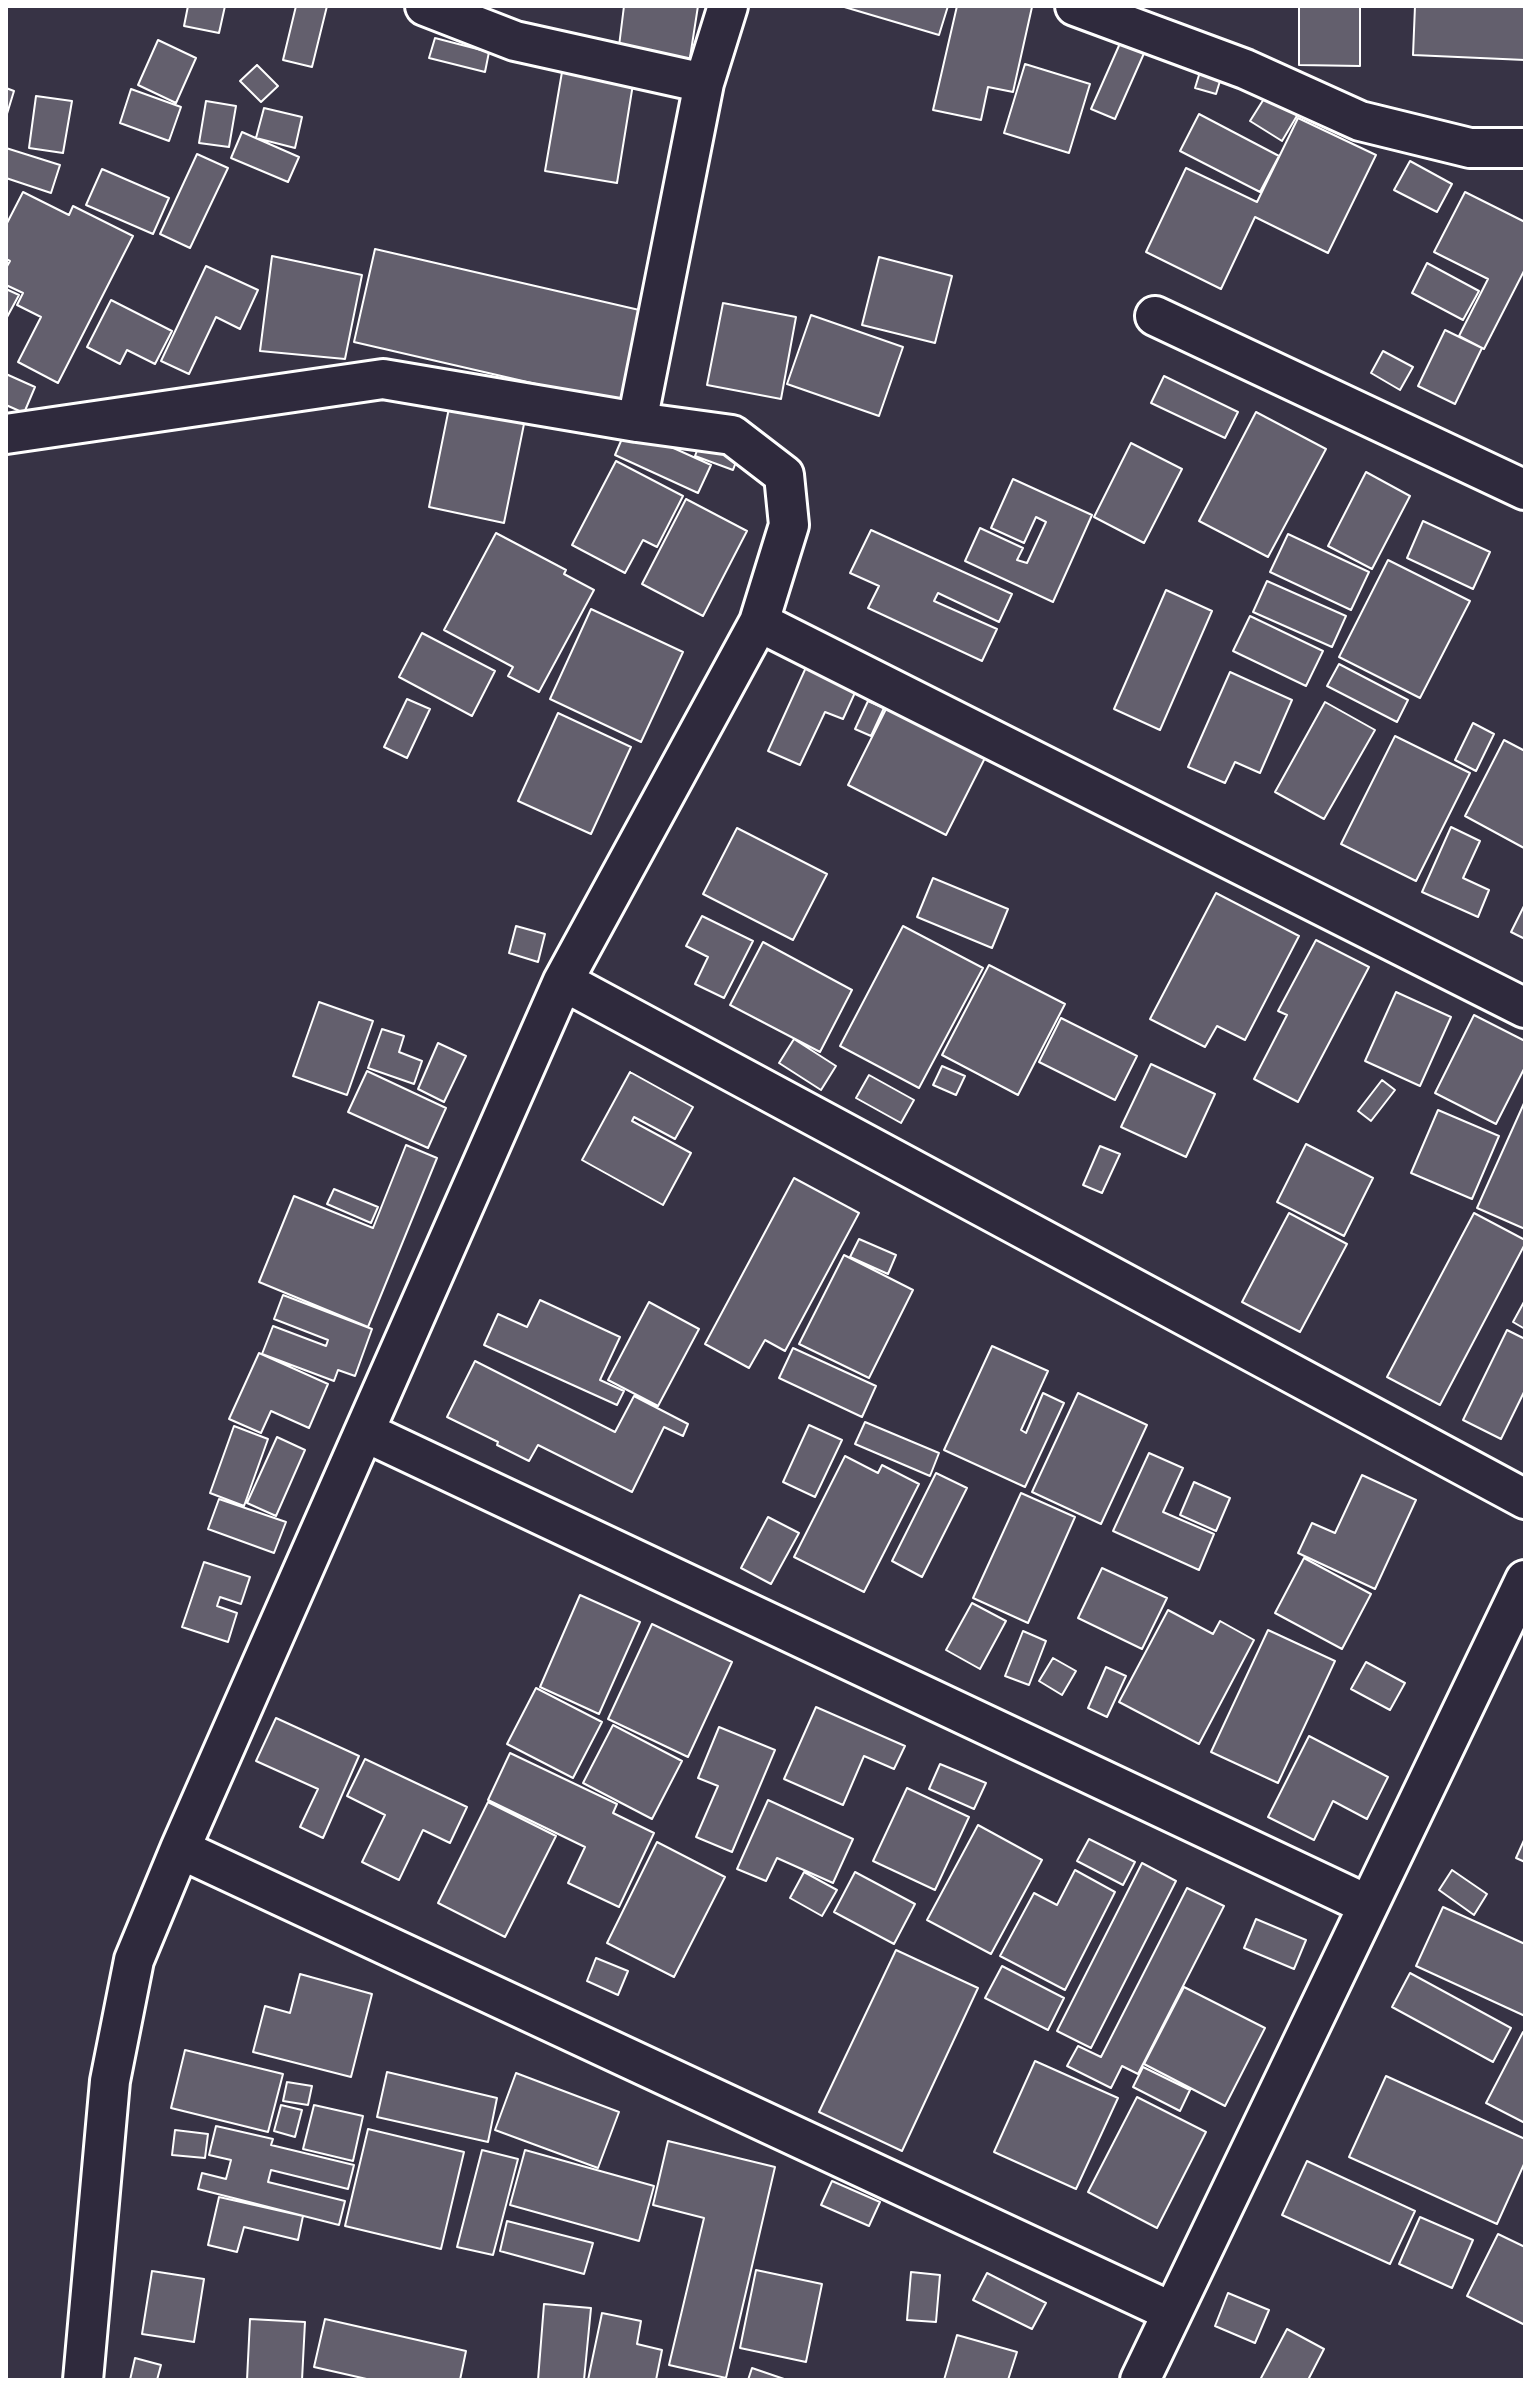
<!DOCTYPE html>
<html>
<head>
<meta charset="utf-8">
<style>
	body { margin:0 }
	#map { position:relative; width:1531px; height:2386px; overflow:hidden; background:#373345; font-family:"Indie Flower",sans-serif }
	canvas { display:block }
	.frame { position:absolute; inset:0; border:8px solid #fff; pointer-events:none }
</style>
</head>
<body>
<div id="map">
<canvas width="1531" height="2386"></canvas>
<div class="frame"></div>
</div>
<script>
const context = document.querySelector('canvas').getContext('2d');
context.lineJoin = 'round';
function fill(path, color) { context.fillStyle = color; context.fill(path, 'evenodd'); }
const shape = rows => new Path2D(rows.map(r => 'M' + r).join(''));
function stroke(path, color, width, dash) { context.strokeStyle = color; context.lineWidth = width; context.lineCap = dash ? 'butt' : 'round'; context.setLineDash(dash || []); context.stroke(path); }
const building = shape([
	[188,6,225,6,219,33,184,26,188,6],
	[296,6,327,6,312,67,283,60,296,6],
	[624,6,698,6,689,64,618,54,624,6],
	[841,6,948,6,939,35,841,6],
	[957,6,1032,7,1013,92,988,87,981,120,933,110,957,6],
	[1299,6,1360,6,1360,66,1299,65,1299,6],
	[1415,6,1525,6,1525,60,1413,55,1415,6],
	[1125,32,1149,42,1115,119,1091,109,1125,32],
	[435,38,489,52,485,72,429,58,435,38],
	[158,40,196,58,176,103,138,85,158,40],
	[1203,62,1224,68,1216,94,1195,88,1203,62],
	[1025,64,1090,84,1069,153,1004,133,1025,64],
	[257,65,278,86,261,102,240,81,257,65],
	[562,72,633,84,617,183,545,171,562,72],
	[6,88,14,91,6,117,6,88],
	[131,89,181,107,169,141,120,123,131,89],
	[1267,94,1298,114,1282,141,1250,121,1267,94],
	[36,96,72,101,63,153,29,148,36,96],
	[206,101,236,106,229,147,199,143,206,101],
	[264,108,302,117,295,148,256,138,264,108],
	[1199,114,1279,156,1260,192,1180,151,1199,114],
	[1298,118,1376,155,1328,253,1255,217,1221,289,1146,252,1186,168,1257,202,1298,118],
	[242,132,299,157,288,182,231,158,242,132],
	[6,148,60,165,51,193,6,178,6,148],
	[197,154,228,168,190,248,160,234,197,154],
	[1410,161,1452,184,1437,212,1394,190,1410,161],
	[102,169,169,198,153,234,86,205,102,169],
	[23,192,69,215,73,206,133,236,58,383,18,362,41,317,17,305,23,293,6,285,6,268,10,261,6,259,6,225,23,192],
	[1465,192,1525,222,1525,269,1484,349,1459,336,1488,279,1434,252,1465,192],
	[375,249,648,312,627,405,354,342,375,249],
	[272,256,362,275,345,359,260,351,272,256],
	[879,257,952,276,935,343,862,325,879,257],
	[1427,263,1479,291,1463,320,1412,293,1427,263],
	[206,266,258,290,240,329,216,317,189,374,161,361,206,266],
	[6,289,19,295,6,319,6,289],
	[111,300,172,331,155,364,127,350,120,364,87,347,111,300],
	[723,303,796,317,781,399,707,385,723,303],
	[811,315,903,347,879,416,787,384,811,315],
	[1445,330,1482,348,1455,404,1418,386,1445,330],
	[1383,351,1413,367,1400,390,1371,373,1383,351],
	[6,374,35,387,24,413,6,405,6,374],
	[1164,376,1238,412,1225,438,1151,403,1164,376],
	[450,403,525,419,504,523,429,507,450,403],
	[1256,412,1326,449,1268,557,1199,521,1256,412],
	[627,427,711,465,698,493,615,455,627,427],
	[702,437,740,451,733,470,695,456,702,437],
	[1131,443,1182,469,1144,543,1094,517,1131,443],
	[616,461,683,496,657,547,643,540,625,573,572,545,616,461],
	[1366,472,1410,496,1372,569,1328,546,1366,472],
	[1013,479,1092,515,1053,602,965,561,980,528,1023,548,1017,560,1027,563,1046,522,1036,517,1024,543,991,528,1013,479],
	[686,499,747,531,703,616,642,584,686,499],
	[1423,521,1490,552,1473,589,1407,558,1423,521],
	[871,530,1012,594,999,622,938,593,934,601,997,629,982,661,868,608,879,586,850,573,871,530],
	[496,533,566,570,564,574,594,590,539,692,508,676,513,667,444,630,496,533],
	[1288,534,1369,572,1351,610,1270,572,1288,534],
	[1388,560,1470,601,1420,698,1339,657,1388,560],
	[1267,581,1346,616,1332,647,1253,612,1267,581],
	[1166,590,1212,611,1160,730,1114,709,1166,590],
	[591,609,683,652,641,742,550,699,591,609],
	[1250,616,1323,651,1306,686,1233,651,1250,616],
	[422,633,495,671,472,716,399,677,422,633],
	[808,663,858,686,843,719,825,712,800,765,768,751,808,663],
	[1339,664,1408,700,1397,722,1327,686,1339,664],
	[1230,672,1292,700,1260,773,1235,762,1225,783,1188,767,1230,672],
	[407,699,430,709,407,758,384,747,407,699],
	[868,701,884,708,871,736,855,729,868,701],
	[1325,702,1375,730,1324,819,1275,792,1325,702],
	[889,703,987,754,946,835,848,785,889,703],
	[558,713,631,747,591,834,518,801,558,713],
	[1473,723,1494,734,1476,771,1455,760,1473,723],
	[1395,736,1470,773,1416,881,1341,844,1395,736],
	[1504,740,1525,751,1524,848,1465,816,1504,740],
	[1451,827,1480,841,1463,878,1489,890,1478,917,1422,892,1451,827],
	[737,828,827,874,793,940,703,894,737,828],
	[933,878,1008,909,992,948,917,917,933,878],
	[1216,893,1299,936,1245,1040,1217,1026,1205,1047,1150,1019,1216,893],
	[1525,904,1525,939,1511,932,1525,904],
	[702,916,753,941,724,998,695,984,708,957,686,946,702,916],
	[516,926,545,934,538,962,509,953,516,926],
	[903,926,983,968,919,1088,840,1046,903,926],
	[1316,940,1369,967,1298,1102,1254,1079,1287,1015,1278,1011,1316,940],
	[763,942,852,990,820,1052,730,1005,763,942],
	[989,965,1065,1004,1018,1095,942,1055,989,965],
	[1396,992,1451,1017,1420,1086,1365,1061,1396,992],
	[319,1002,373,1021,347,1095,293,1076,319,1002],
	[1474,1015,1525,1041,1525,1067,1496,1124,1435,1093,1474,1015],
	[1061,1018,1137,1056,1115,1100,1039,1062,1061,1018],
	[382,1029,404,1036,399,1052,422,1061,414,1084,368,1068,382,1029],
	[794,1039,836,1066,821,1090,779,1063,794,1039],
	[438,1043,466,1056,444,1102,418,1089,438,1043],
	[1151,1064,1215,1094,1186,1157,1121,1127,1151,1064],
	[942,1066,965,1076,956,1095,933,1085,942,1066],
	[367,1071,446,1108,428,1148,348,1112,367,1071],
	[630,1072,693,1107,675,1139,634,1117,632,1121,691,1153,663,1205,582,1160,630,1072],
	[869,1075,914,1100,901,1123,856,1098,869,1075],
	[1382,1080,1395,1090,1371,1121,1358,1111,1382,1080],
	[1525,1101,1525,1229,1477,1208,1525,1101],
	[1438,1110,1499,1136,1472,1199,1411,1173,1438,1110],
	[1306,1144,1373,1178,1344,1236,1277,1202,1306,1144],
	[406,1145,437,1158,368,1327,259,1282,294,1196,373,1228,406,1145],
	[1100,1146,1120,1154,1102,1193,1083,1185,1100,1146],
	[794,1178,859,1213,785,1351,765,1340,749,1368,705,1344,794,1178],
	[334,1189,378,1207,371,1223,327,1204,334,1189],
	[1289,1213,1347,1244,1300,1332,1242,1302,1289,1213],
	[1474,1213,1525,1240,1525,1244,1440,1405,1387,1377,1474,1213],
	[859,1239,896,1255,888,1274,850,1257,859,1239],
	[844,1255,913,1290,869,1378,799,1344,844,1255],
	[283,1295,372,1329,355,1376,338,1370,334,1381,262,1354,273,1326,326,1346,328,1340,274,1319,283,1295],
	[540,1300,620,1337,600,1380,624,1391,617,1405,484,1345,498,1314,527,1327,540,1300],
	[1525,1300,1525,1329,1513,1322,1525,1300],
	[649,1302,699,1329,658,1406,608,1380,649,1302],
	[1507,1330,1525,1339,1525,1390,1501,1439,1463,1420,1507,1330],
	[992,1346,1048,1371,1021,1430,1026,1433,1043,1393,1064,1403,1025,1487,944,1450,992,1346],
	[793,1348,876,1386,862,1417,779,1378,793,1348],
	[259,1353,328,1384,309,1428,271,1411,261,1433,229,1419,259,1353],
	[475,1361,615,1432,634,1396,688,1424,683,1436,664,1427,632,1492,538,1445,529,1461,497,1445,498,1442,447,1417,475,1361],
	[1078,1393,1147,1425,1101,1524,1032,1492,1078,1393],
	[865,1422,939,1453,930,1476,855,1444,865,1422],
	[809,1425,842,1440,815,1497,783,1482,809,1425],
	[234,1426,268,1439,244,1506,210,1493,234,1426],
	[277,1437,305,1450,276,1516,247,1503,277,1437],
	[1149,1453,1183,1468,1163,1512,1214,1534,1199,1570,1113,1531,1149,1453],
	[845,1456,878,1473,882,1465,919,1484,864,1592,794,1557,845,1456],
	[936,1473,967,1488,922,1577,892,1561,936,1473],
	[1362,1475,1416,1500,1375,1589,1298,1553,1312,1523,1335,1533,1362,1475],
	[1194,1482,1230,1498,1216,1531,1180,1515,1194,1482],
	[1021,1493,1075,1517,1028,1623,973,1598,1021,1493],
	[219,1499,286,1522,274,1553,208,1529,219,1499],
	[768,1517,799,1533,771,1584,741,1568,768,1517],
	[1304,1558,1371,1594,1342,1649,1275,1613,1304,1558],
	[204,1562,250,1577,241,1604,220,1597,217,1606,237,1613,228,1642,182,1627,204,1562],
	[1102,1568,1167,1598,1142,1649,1078,1618,1102,1568],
	[580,1595,640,1622,599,1714,540,1687,580,1595],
	[972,1603,1006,1621,980,1669,946,1650,972,1603],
	[1168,1610,1213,1634,1220,1621,1254,1640,1199,1744,1119,1702,1168,1610],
	[652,1624,732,1662,688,1757,608,1719,652,1624],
	[1268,1630,1335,1661,1278,1783,1211,1752,1268,1630],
	[1023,1631,1046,1641,1029,1685,1005,1676,1023,1631],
	[1053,1658,1076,1671,1062,1695,1039,1681,1053,1658],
	[1366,1662,1405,1683,1390,1710,1351,1689,1366,1662],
	[1106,1667,1126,1676,1107,1717,1088,1708,1106,1667],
	[536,1688,602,1722,573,1778,507,1744,536,1688],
	[816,1707,905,1746,894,1769,864,1756,843,1805,784,1779,816,1707],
	[276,1718,359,1756,323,1838,300,1827,318,1789,256,1761,276,1718],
	[613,1725,682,1761,652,1819,583,1783,613,1725],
	[719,1727,775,1750,732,1852,696,1837,718,1786,698,1778,719,1727],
	[1309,1736,1388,1777,1367,1819,1333,1801,1314,1840,1268,1817,1309,1736],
	[510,1753,617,1804,613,1813,654,1833,619,1907,568,1883,585,1847,488,1800,510,1753],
	[365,1759,467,1807,450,1843,423,1830,399,1880,362,1862,385,1815,347,1796,365,1759],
	[940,1764,986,1783,974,1809,929,1789,940,1764],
	[907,1788,969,1817,935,1890,873,1861,907,1788],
	[768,1800,853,1839,833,1883,777,1858,766,1881,737,1869,768,1800],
	[488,1802,556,1836,505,1937,438,1903,488,1802],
	[978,1825,1042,1860,991,1954,927,1920,978,1825],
	[1525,1838,1525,1862,1516,1858,1525,1838],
	[1089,1839,1135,1862,1123,1885,1077,1861,1089,1839],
	[657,1842,725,1877,674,1977,607,1943,657,1842],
	[1142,1863,1176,1881,1091,2048,1057,2031,1142,1863],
	[1075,1870,1115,1892,1065,1990,1000,1956,1034,1893,1057,1905,1075,1870],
	[1452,1870,1487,1894,1474,1915,1439,1890,1452,1870],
	[804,1872,837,1890,822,1916,790,1898,804,1872],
	[855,1872,915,1904,894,1944,834,1912,855,1872],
	[1187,1888,1224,1906,1138,2074,1122,2066,1111,2088,1067,2066,1078,2046,1101,2057,1187,1888],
	[1443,1907,1525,1944,1525,2016,1416,1966,1443,1907],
	[1256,1919,1306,1940,1294,1969,1244,1948,1256,1919],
	[896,1950,978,1988,902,2151,819,2112,896,1950],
	[596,1958,628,1971,618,1995,587,1981,596,1958],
	[1002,1966,1064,1998,1048,2030,985,1998,1002,1966],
	[1410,1973,1511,2028,1493,2062,1392,2007,1410,1973],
	[300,1974,372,1994,351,2077,253,2052,265,2006,290,2013,300,1974],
	[1184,1987,1265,2028,1225,2106,1144,2064,1184,1987],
	[1523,2032,1525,2033,1525,2123,1486,2103,1523,2032],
	[185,2050,283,2074,268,2132,171,2108,185,2050],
	[1035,2061,1118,2098,1076,2189,994,2152,1035,2061],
	[1143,2067,1190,2090,1180,2111,1133,2087,1143,2067],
	[387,2072,497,2098,488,2142,377,2117,387,2072],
	[516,2073,619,2112,598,2168,495,2130,516,2073],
	[1386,2076,1525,2139,1525,2162,1497,2224,1349,2157,1386,2076],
	[287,2082,312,2086,308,2105,283,2101,287,2082],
	[1137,2097,1206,2132,1157,2228,1088,2192,1137,2097],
	[281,2105,302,2110,295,2137,274,2131,281,2105],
	[314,2105,363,2116,353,2161,303,2149,314,2105],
	[216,2126,273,2139,271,2145,354,2165,348,2189,271,2170,268,2182,345,2201,339,2225,198,2189,202,2173,226,2179,231,2160,209,2155,216,2126],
	[368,2129,464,2152,441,2249,345,2226,368,2129],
	[175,2130,208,2134,205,2158,172,2155,175,2130],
	[668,2141,775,2167,726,2378,669,2365,704,2218,653,2205,668,2141],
	[482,2150,518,2159,493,2255,457,2247,482,2150],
	[525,2150,654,2186,639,2241,510,2205,525,2150],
	[1307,2161,1415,2211,1390,2264,1282,2215,1307,2161],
	[832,2181,880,2202,869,2226,821,2205,832,2181],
	[219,2197,303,2216,298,2240,244,2227,237,2252,208,2245,219,2197],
	[1420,2217,1473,2240,1452,2288,1399,2264,1420,2217],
	[507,2221,593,2243,584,2274,500,2251,507,2221],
	[1498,2234,1525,2247,1525,2325,1467,2296,1498,2234],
	[756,2270,822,2284,806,2362,740,2348,756,2270],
	[152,2271,204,2279,194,2342,142,2334,152,2271],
	[911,2272,940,2275,936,2322,907,2320,911,2272],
	[987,2273,1046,2303,1032,2329,973,2300,987,2273],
	[1228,2293,1269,2310,1255,2343,1215,2326,1228,2293],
	[544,2304,591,2308,584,2380,538,2380,544,2304],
	[602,2313,641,2321,637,2344,662,2350,656,2380,588,2380,602,2313],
	[250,2319,305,2322,302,2380,247,2380,250,2319],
	[325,2319,466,2351,460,2380,371,2380,314,2367,325,2319],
	[1287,2329,1324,2349,1308,2380,1260,2380,1287,2329],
	[957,2335,1017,2352,1008,2380,944,2380,957,2335],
	[135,2358,161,2365,157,2380,130,2380,135,2358],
	[752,2368,787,2380,748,2380,752,2368]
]);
const minor = shape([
	[425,6,515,41,704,83,728,6],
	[1075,6,1245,69,1360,121,1470,148,1525,148],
	[1155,316,1525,490],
	[637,422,704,83],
	[6,434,383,379,637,422,732,435,784,475,789,525,759,622,563,981,180,1849,134,1960,110,2081,83,2380],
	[759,622,1525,1008],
	[563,981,1525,1499],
	[365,1432,1368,1905],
	[180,1849,1172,2312],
	[1140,2380,1525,1580]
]);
fill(building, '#635f6d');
stroke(building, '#fff', 2);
stroke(minor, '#fff', 44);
stroke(minor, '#2f2a3d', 38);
</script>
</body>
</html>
